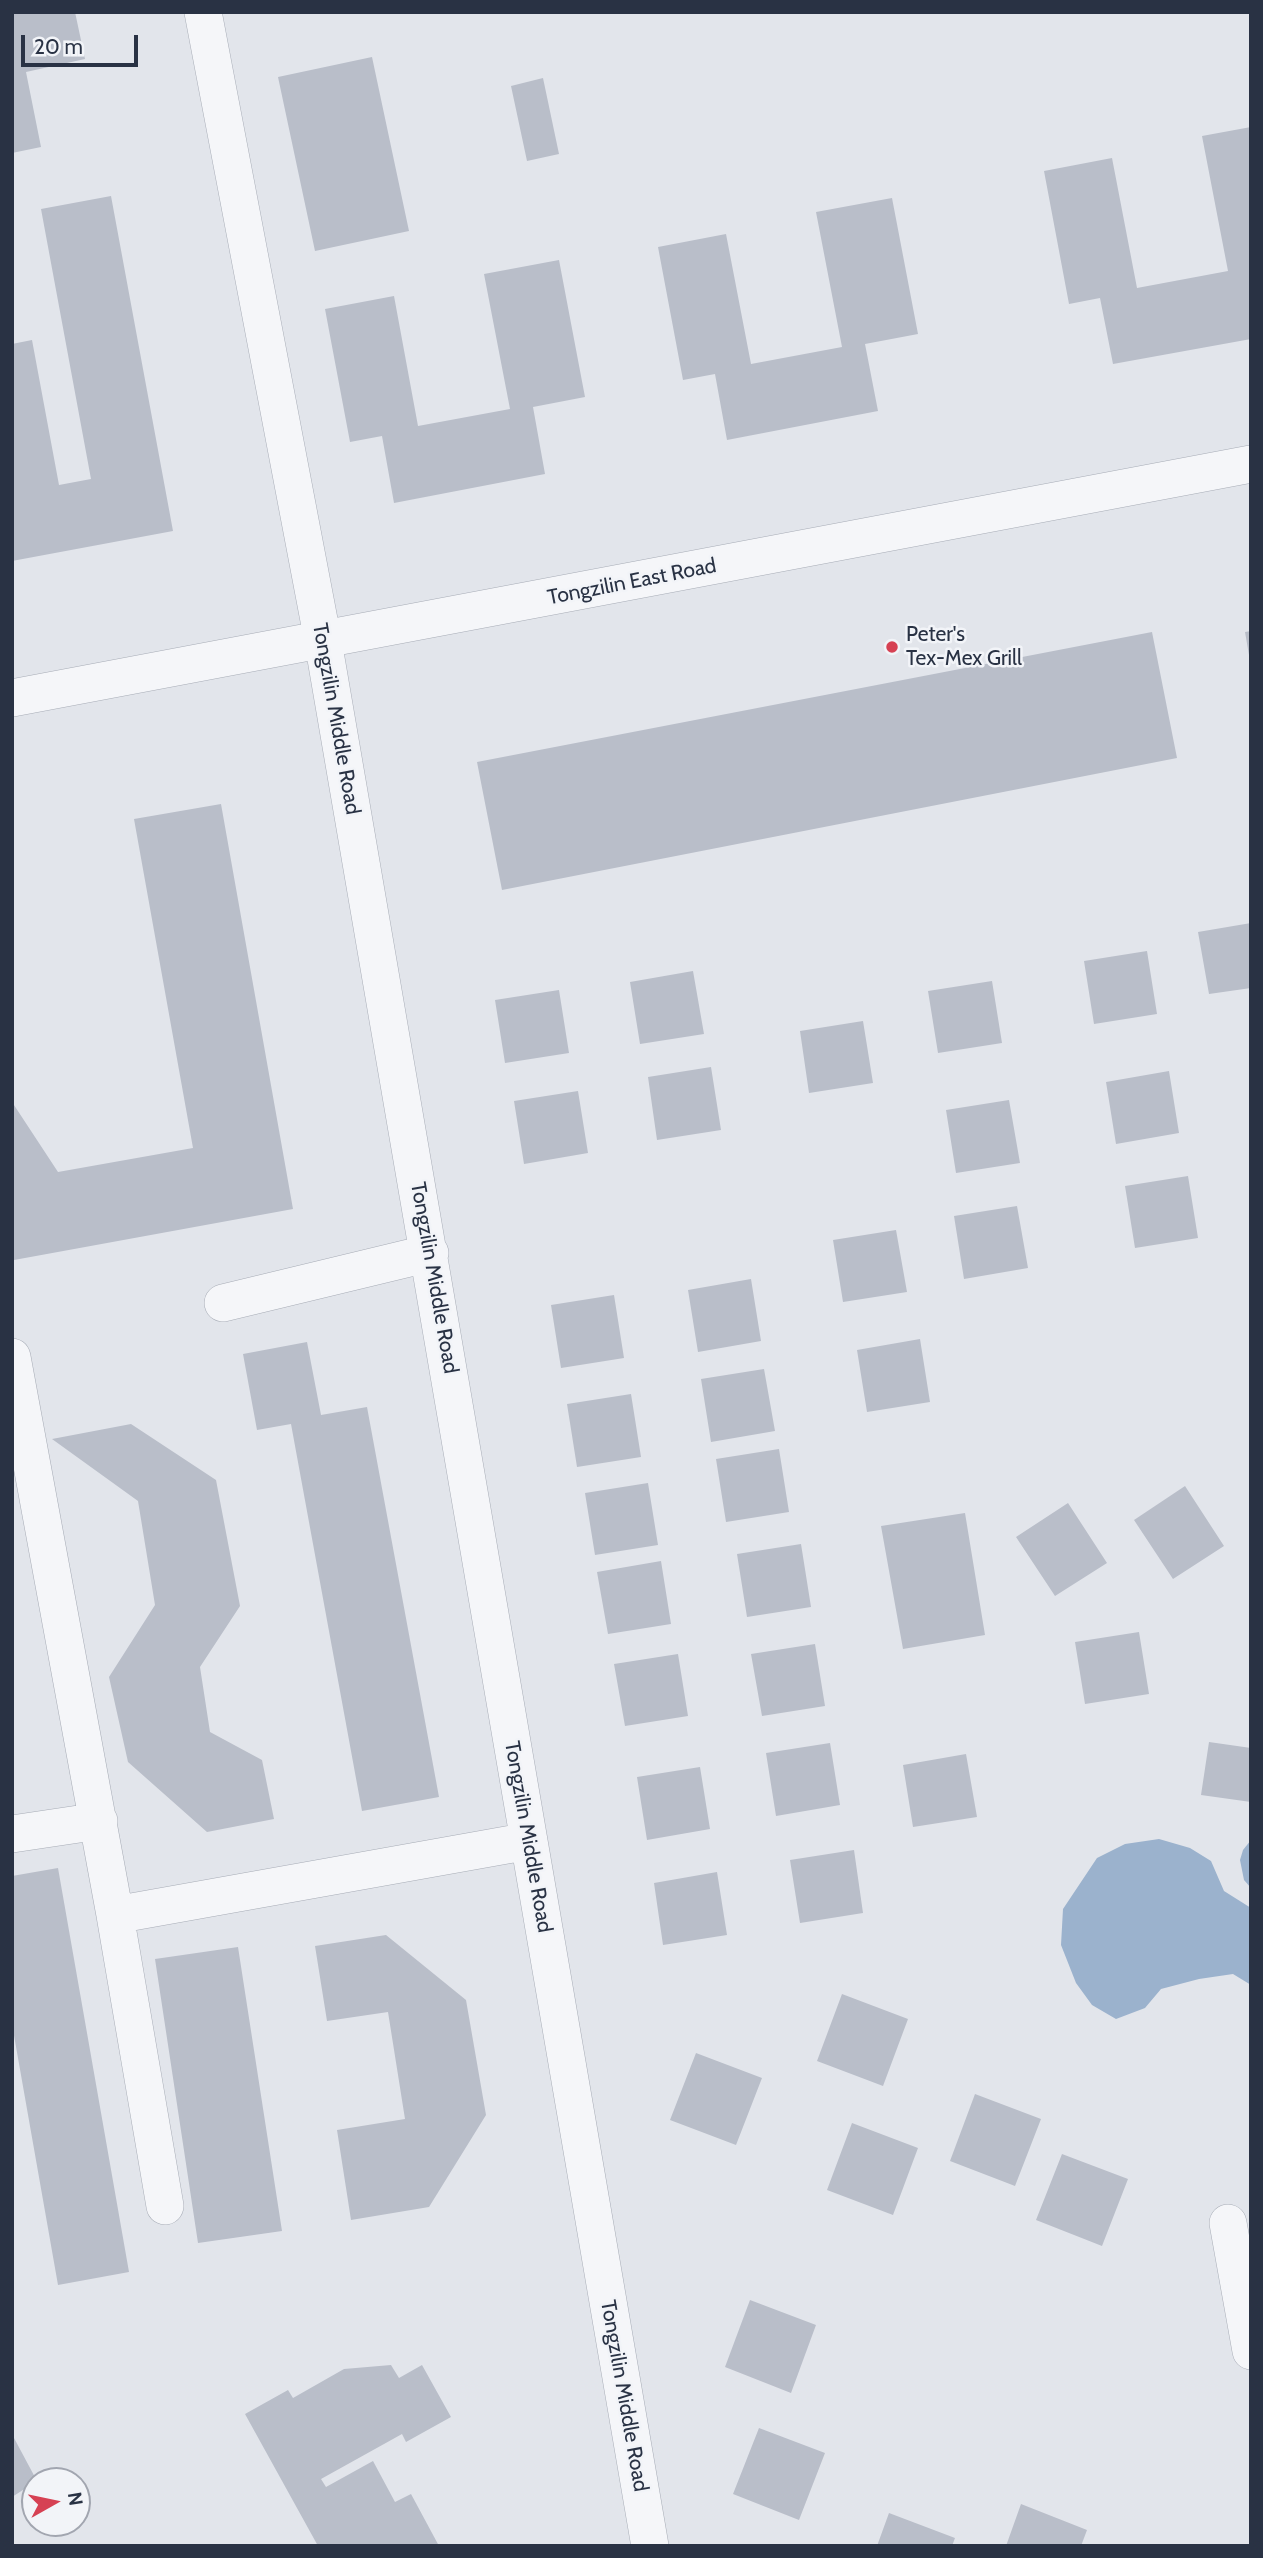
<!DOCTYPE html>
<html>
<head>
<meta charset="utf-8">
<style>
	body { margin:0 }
	#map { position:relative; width:1263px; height:2558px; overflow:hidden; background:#e2e5eb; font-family:Cabin,sans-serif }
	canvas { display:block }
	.frame { position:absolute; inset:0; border:14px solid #293244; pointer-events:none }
	.north { position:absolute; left:21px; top:2467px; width:70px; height:70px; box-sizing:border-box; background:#f2f4f8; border:2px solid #a2a6b0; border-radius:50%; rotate:81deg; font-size:19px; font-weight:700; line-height:28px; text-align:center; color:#293244 }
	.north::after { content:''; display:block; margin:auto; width:24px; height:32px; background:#d64153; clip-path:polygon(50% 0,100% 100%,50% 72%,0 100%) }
	.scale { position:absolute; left:21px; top:35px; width:117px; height:32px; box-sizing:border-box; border:4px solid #293244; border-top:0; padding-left:9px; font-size:21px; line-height:24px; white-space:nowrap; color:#293244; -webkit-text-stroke:5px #f2f4f8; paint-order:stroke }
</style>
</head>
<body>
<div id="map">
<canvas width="1263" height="2558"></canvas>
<div class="frame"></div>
<div class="north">N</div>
<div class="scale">20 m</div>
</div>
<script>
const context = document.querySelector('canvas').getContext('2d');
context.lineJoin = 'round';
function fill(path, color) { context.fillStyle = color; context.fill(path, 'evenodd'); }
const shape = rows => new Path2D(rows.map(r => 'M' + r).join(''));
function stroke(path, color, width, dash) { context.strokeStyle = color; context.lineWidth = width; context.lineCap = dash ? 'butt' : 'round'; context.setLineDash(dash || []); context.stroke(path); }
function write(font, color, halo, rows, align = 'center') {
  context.font = font + ' Cabin,sans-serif'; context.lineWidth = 5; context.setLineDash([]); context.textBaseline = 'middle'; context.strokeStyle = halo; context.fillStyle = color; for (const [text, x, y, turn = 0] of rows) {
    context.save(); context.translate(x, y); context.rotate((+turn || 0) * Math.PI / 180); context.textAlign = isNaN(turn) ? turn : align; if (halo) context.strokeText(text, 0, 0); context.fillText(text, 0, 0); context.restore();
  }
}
const water = shape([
	[1159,1839,1190,1848,1211,1861,1224,1891,1251,1908,1251,1985,1233,1974,1199,1979,1161,1989,1145,2008,1116,2019,1092,2005,1076,1983,1061,1945,1063,1909,1097,1858,1125,1844],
	[1251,1840,1251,1888,1244,1880,1240,1860,1243,1850]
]);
const building = shape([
	[12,12,75,12,85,59,26,72,41,147,12,153],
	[372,57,409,231,315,251,278,77],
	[543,78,559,154,527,161,511,86],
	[1251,127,1251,339,1113,364,1100,298,1069,304,1044,171,1112,158,1137,288,1228,271,1202,136],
	[111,196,173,531,12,561,12,344,32,340,59,485,91,479,41,209],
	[892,198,918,334,865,344,878,411,727,440,715,374,683,380,658,247,726,234,751,364,842,347,816,212],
	[559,260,585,397,533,407,545,474,394,503,382,436,350,442,325,309,394,296,418,426,510,409,484,274],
	[1251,631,1251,655,1249,655,1245,632],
	[1152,632,1177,758,502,890,477,762],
	[221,804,293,1209,14,1260,12,1102,58,1172,193,1148,134,819],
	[1251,923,1251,988,1209,994,1198,932],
	[1147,951,1157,1014,1094,1024,1084,961],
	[693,971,704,1034,640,1044,630,982],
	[992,981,1002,1043,938,1053,928,991],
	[559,990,569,1053,505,1063,495,1000],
	[863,1021,873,1083,809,1093,800,1031],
	[711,1067,721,1130,657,1140,648,1077],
	[1169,1071,1179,1133,1116,1144,1106,1082],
	[578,1091,588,1153,524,1164,514,1101],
	[1009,1100,1020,1163,956,1173,946,1110],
	[1188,1176,1198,1238,1135,1248,1125,1186],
	[1017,1206,1028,1268,964,1279,954,1216],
	[896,1230,907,1292,843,1302,833,1240],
	[751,1279,761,1341,698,1352,688,1290],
	[614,1295,624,1358,561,1368,551,1305],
	[920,1339,930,1402,867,1412,857,1350],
	[307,1342,321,1415,367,1407,439,1797,362,1811,291,1424,257,1430,243,1354],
	[764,1369,775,1431,711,1442,701,1379],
	[631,1394,641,1457,577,1467,567,1404],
	[131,1424,216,1480,240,1606,200,1667,210,1732,262,1760,274,1819,207,1832,128,1762,109,1677,155,1605,138,1501,52,1439],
	[779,1449,789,1512,726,1522,716,1459],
	[648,1483,658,1545,595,1555,585,1493],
	[1185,1486,1224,1546,1173,1579,1134,1520],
	[1068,1503,1107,1563,1055,1596,1016,1537],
	[965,1513,985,1635,903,1649,881,1526],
	[801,1544,811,1607,747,1617,737,1554],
	[661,1561,671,1624,608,1634,597,1572],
	[1139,1632,1149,1694,1085,1704,1075,1642],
	[815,1644,825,1706,762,1716,751,1654],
	[678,1654,688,1716,625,1726,614,1664],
	[1209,1742,1251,1748,1251,1802,1201,1795],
	[830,1743,840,1805,776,1816,766,1753],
	[966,1754,977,1817,913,1827,903,1765],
	[700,1767,710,1829,647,1840,637,1777],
	[854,1850,863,1913,800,1923,790,1860],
	[58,1868,129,2272,58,2285,12,2024,12,1876],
	[717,1872,727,1935,663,1945,654,1883],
	[386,1935,466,2000,486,2115,429,2207,351,2220,337,2130,405,2119,388,2012,327,2021,315,1946],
	[238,1947,282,2231,198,2243,155,1959],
	[842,1994,908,2019,883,2086,817,2061],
	[696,2053,762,2078,736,2145,670,2120],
	[975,2094,1041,2119,1015,2186,950,2161],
	[852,2123,918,2148,893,2215,827,2190],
	[1062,2154,1128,2179,1102,2246,1036,2220],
	[750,2300,816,2325,791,2393,725,2367],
	[391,2365,399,2378,422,2365,451,2417,406,2442,402,2434,321,2479,326,2487,373,2461,395,2502,411,2494,439,2546,318,2546,245,2414,288,2390,293,2398,344,2369],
	[759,2428,825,2453,799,2520,733,2494],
	[14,2438,37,2481,12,2497,12,2439],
	[1021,2504,1087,2530,1081,2546,1006,2546],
	[889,2513,955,2538,952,2546,877,2546]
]);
const minor = shape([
	[203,12,323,641,650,2546],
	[12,698,1251,464],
	[223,1303,430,1253],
	[12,1357,115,1915,529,1841],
	[12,1834,99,1821],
	[115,1915,165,2206],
	[1228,2223,1251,2351]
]);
const markers = [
	[892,647,7,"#d64153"]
];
const streetNames = [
	["Tongzilin East Road",632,582,-11],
	["Tongzilin Middle Road",336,719,80],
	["Tongzilin Middle Road",434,1278,80],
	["Tongzilin Middle Road",528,1837,80],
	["Tongzilin Middle Road",624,2396,80]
];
const poiNames = [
	["Peter's",906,635],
	["Tex-Mex Grill",906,659]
];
fill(water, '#9bb2cd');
fill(building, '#b9bec9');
stroke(minor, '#a7acb6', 38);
stroke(minor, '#f5f6f9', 37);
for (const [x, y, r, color] of markers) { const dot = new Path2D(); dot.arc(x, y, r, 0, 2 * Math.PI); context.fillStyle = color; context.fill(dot); stroke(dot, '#f2f4f8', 2.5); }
write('21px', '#293244', '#f2f4f8', streetNames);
write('21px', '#293244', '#f2f4f8', poiNames, 'left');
</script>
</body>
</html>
